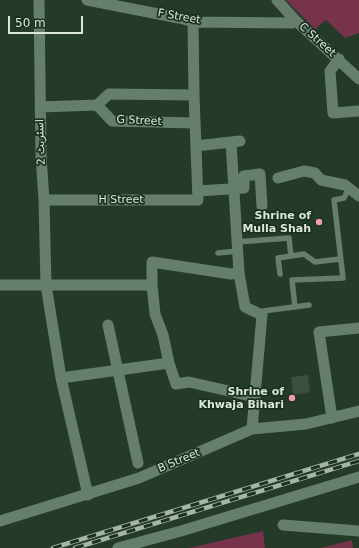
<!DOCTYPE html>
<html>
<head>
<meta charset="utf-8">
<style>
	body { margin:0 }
	#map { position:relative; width:359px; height:548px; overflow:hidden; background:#253b2a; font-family:"DejaVu Sans",sans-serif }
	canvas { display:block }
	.scale { position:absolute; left:8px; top:16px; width:75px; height:18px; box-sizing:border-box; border:2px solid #d9e6db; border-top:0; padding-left:5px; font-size:12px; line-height:14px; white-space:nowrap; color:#d9e6db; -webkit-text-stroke:3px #1b3020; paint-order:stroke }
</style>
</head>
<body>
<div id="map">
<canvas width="359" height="548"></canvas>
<div class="scale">50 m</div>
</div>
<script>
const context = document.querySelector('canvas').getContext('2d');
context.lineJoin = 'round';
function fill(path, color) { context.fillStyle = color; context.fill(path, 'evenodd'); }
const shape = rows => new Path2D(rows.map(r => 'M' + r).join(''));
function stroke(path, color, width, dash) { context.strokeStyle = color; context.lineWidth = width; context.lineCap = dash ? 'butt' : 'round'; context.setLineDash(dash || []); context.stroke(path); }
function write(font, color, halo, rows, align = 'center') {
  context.font = font + ' "DejaVu Sans","Noto Naskh Arabic",sans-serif'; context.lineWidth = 3.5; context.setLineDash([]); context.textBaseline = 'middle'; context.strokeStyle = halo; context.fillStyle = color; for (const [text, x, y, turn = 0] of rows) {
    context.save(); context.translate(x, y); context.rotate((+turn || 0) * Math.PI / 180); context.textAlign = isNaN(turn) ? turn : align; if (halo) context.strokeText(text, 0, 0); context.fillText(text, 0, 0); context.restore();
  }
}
const green = shape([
	[286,0,359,0,359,33,345,38,326,20,315,29],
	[263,531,265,548,189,548],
	[352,540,353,548,321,548]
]);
const building = shape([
	[308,375,310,392,293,395,291,377]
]);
const service = shape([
	[237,242,289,238,291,256],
	[218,253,238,251],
	[280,274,278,258,304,254,315,262,340,259],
	[295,307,292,280,343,278,334,200,344,198,349,188],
	[262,315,263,311,309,305]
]);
const minor = shape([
	[39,0,41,156,44,200,46,285,61,378,88,495],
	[87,0,184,19,193,22,292,23,295,20],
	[277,0,295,20,359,79],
	[339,59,330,71,333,113,359,111],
	[97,105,109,94,194,95],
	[40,107,97,105,112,121,195,123],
	[231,142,239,273,245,307,262,315,252,429],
	[196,146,240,141],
	[278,178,304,171,315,173,321,180,345,185,359,196],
	[198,191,244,188,244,176,260,174,262,206],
	[44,200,198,200,194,95,193,22],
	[0,285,152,285,155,314,163,335,169,363],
	[152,285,152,262,231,274,239,273],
	[108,325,138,463],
	[61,378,169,363,176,384,189,382,255,397],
	[332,418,319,332,359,328],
	[0,521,139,478,252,429,306,424,359,411],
	[283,525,359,531],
	[118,548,181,531,359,477]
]);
const rail = shape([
	[53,548,359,454],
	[75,548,359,461]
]);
const markers = [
	[319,222,4,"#f09ab5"],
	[292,398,4,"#f09ab5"]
];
const streetNames = [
	["F Street",179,17,10],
	["C Street",317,40,42],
	["G Street",139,121,3],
	["اسٹریٹ 2",41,142,-92],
	["H Street",121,200],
	["B Street",179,461,-23]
];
const poiNames = [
	["Shrine of",311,216],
	["Mulla Shah",311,229],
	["Shrine of",284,392],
	["Khwaja Bihari",284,405]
];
fill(green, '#76334b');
fill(building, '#3a513f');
stroke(service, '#667e6c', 5.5);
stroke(minor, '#667e6c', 11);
stroke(rail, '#a5b5a8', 4.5);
stroke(rail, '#1b3020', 3, [9]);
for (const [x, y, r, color] of markers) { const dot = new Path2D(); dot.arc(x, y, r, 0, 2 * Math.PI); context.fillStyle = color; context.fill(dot); stroke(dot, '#1b3020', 1.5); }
write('11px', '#d9e6db', '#1b3020', streetNames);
write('bold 11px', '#d9e6db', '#1b3020', poiNames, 'right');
</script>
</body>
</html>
